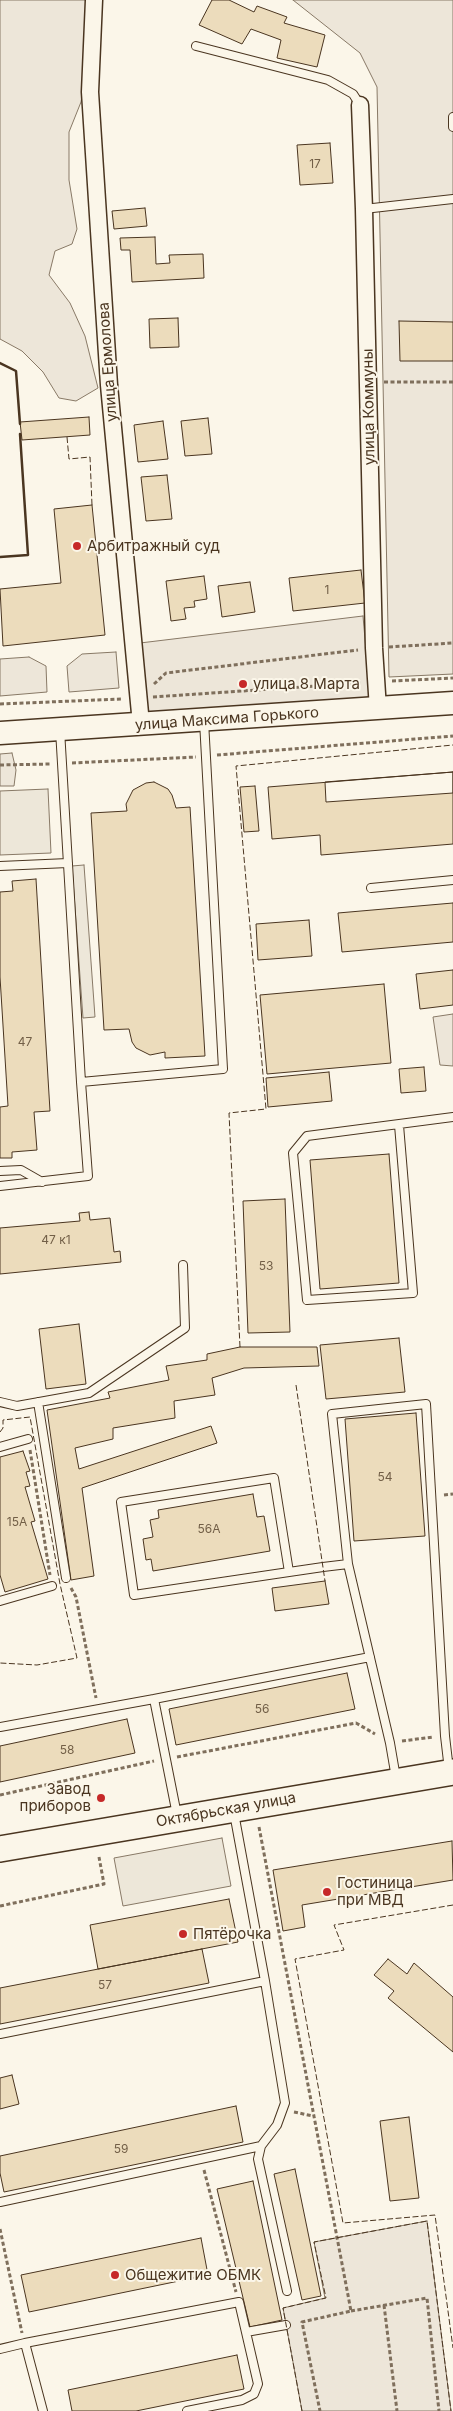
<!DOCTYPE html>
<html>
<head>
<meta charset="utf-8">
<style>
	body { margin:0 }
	canvas { display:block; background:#fbf6e9 }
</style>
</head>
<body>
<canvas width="453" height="2411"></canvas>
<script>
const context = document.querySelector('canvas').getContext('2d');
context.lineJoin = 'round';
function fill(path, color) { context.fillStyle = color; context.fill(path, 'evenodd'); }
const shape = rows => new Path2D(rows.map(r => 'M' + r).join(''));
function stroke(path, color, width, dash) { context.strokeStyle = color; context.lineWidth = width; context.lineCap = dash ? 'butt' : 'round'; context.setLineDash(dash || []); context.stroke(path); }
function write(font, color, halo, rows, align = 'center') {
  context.font = font + ' Inter,sans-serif'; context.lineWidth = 4; context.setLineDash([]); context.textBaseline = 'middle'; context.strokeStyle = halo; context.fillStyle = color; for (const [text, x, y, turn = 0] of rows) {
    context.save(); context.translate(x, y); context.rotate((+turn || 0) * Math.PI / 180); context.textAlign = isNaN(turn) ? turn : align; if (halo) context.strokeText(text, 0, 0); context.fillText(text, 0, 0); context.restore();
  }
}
const green = shape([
	[0,0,92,0,94,23,81,102,69,132,69,180,77,229,72,244,55,251,49,275,70,303,85,336,98,388,76,401,59,398,43,372,22,351,0,339,0,0],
	[293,0,453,0,453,674,389,677,377,87,360,53,293,0],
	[363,616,370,697,148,715,140,643,363,616],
	[116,652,119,688,69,692,67,666,82,654,116,652],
	[29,657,46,666,47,692,0,696,0,659,29,657],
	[12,753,16,770,14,786,0,786,0,754,12,753],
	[453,1014,453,1066,440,1065,433,1017,453,1014],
	[427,2221,451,2411,302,2411,283,2308,325,2298,314,2242,427,2221]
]);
const parking = shape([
	[48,789,51,853,0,855,0,791,48,789],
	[84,865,95,1017,83,1018,72,866,84,865],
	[222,1838,231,1886,123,1906,114,1858,222,1838]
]);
const building = shape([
	[212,0,229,0,254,12,257,6,287,17,284,23,325,35,317,67,277,58,281,40,251,29,242,44,199,25,212,0],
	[330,143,333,183,300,185,297,145,330,143],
	[145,208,147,226,114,229,112,211,145,208],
	[155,237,156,264,170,263,169,255,203,254,204,278,132,282,130,250,121,250,120,238,155,237],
	[178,318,179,347,150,348,149,319,178,318],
	[399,321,453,322,453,361,400,361,399,321],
	[89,417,90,435,22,440,20,422,89,417],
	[208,418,212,454,185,456,181,421,208,418],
	[163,421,168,459,138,462,134,425,163,421],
	[167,475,172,519,146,521,141,477,167,475],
	[92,505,105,635,3,646,0,589,61,583,54,509,92,505],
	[361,570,365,603,293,611,289,578,361,570],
	[204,576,207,599,194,601,195,607,184,608,186,619,171,621,166,581,204,576],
	[250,582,255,612,222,617,218,586,250,582],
	[453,772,453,793,326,802,325,782,453,772],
	[453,772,453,844,321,855,320,835,272,839,268,787,453,772],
	[154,782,168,789,172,795,176,808,190,807,205,1056,165,1058,165,1052,150,1055,136,1048,132,1042,129,1029,104,1030,91,813,127,811,126,804,133,790,146,783,154,782],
	[255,786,259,831,244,832,240,787,255,786],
	[36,879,50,1111,34,1112,37,1150,12,1152,12,1158,0,1158,0,1107,8,1106,0,977,0,892,13,891,12,881,36,879],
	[453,903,453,942,342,952,338,913,453,903],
	[309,920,312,956,258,960,256,924,309,920],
	[453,970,453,1005,420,1009,416,974,453,970],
	[384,984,391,1063,267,1074,260,995,384,984],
	[424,1067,426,1091,401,1093,399,1069,424,1067],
	[329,1072,332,1101,268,1107,266,1078,329,1072],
	[389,1154,399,1283,320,1289,310,1160,389,1154],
	[285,1199,290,1332,248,1333,243,1201,285,1199],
	[89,1212,90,1220,110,1218,114,1252,120,1251,121,1262,0,1274,0,1228,80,1221,79,1213,89,1212],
	[79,1324,86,1384,46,1389,39,1329,79,1324],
	[399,1338,405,1392,326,1399,320,1345,399,1338],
	[240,1347,317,1347,319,1366,244,1368,212,1378,215,1395,174,1401,175,1418,113,1428,113,1439,75,1448,79,1469,211,1426,217,1443,82,1488,94,1576,71,1580,47,1410,110,1398,108,1392,169,1380,166,1366,207,1360,207,1354,240,1347],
	[416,1413,425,1536,354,1541,345,1419,416,1413],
	[23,1451,30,1471,26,1472,30,1486,25,1487,35,1521,31,1522,48,1579,5,1592,0,1575,0,1457,23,1451],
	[253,1494,257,1517,264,1516,270,1551,153,1571,151,1559,146,1560,143,1539,153,1537,150,1520,159,1518,158,1510,253,1494],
	[325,1581,329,1604,275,1611,272,1588,325,1581],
	[347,1673,355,1709,176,1745,169,1709,347,1673],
	[127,1719,135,1753,0,1782,0,1746,127,1719],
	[452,1841,453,1880,302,1905,305,1927,283,1931,273,1870,452,1841],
	[229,1899,238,1942,98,1969,90,1925,229,1899],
	[202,1949,209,1983,0,2024,0,1988,202,1949],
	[388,1959,407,1974,414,1963,453,1997,453,2052,388,1998,394,1991,374,1975,388,1959],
	[12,2075,19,2104,0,2109,0,2078,12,2075],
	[236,2106,243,2142,4,2192,0,2173,0,2156,236,2106],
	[409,2117,419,2198,390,2201,380,2121,409,2117],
	[295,2169,321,2296,302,2300,274,2174,295,2169],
	[253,2181,282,2320,250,2327,217,2189,253,2181],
	[201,2238,208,2275,29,2312,21,2275,201,2238],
	[237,2355,244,2389,136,2411,72,2411,68,2390,237,2355]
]);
const path = shape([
	[384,382,453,382],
	[389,647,453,643],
	[392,681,453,678],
	[154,684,166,673,358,650],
	[153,697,361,683],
	[0,704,122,699],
	[217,755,453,736],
	[72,763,196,757],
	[0,765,51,764],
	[30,1450,50,1575],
	[444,1495,453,1494],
	[71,1588,76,1597,96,1698],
	[402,1741,433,1737],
	[177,1757,356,1723,375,1734],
	[0,1795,154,1761],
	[259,1827,351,2311,302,2322,320,2411],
	[0,1906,104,1884,99,1857],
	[294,2112,313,2116],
	[204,2170,236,2292],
	[0,2229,22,2333],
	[384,2305,397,2411],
	[351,2311,427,2298,439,2411]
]);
const lane = shape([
	[196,46,328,80,353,94,360,105],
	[453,117,453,127],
	[364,209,453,199],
	[60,730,81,1082,223,1069,204,721],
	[0,866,68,863],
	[371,888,453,880],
	[399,1125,413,1293,307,1300,293,1153,307,1136,453,1117],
	[0,1171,21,1170,42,1182],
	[0,1186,88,1176,81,1082],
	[0,1402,17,1406,89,1393,185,1328,183,1265],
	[38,1402,66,1578],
	[0,1447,28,1439],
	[289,1572,274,1478,121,1502,134,1595,289,1572,323,1567,348,1564],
	[0,1601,52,1586],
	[154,1699,370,1657],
	[0,1727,154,1699,177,1815],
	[396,1778,390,1743,348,1564,332,1414,426,1404,445,1736,449,1770],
	[265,1981,285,2103,277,2125,261,2146,258,2159,287,2291],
	[0,2034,265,1981,234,1813],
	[0,2202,261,2146],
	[246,2332,286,2325],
	[25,2343,239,2302,258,2384,254,2394,242,2400,187,2411],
	[0,2349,25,2343,43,2411]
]);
const street = shape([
	[94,0,90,92,109,385,141,724],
	[360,105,364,209,374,648,378,709]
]);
const secondary = shape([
	[0,733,453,703]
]);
const primary = shape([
	[0,1849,453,1772]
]);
const fence = shape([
	[67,437,69,459,90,457,92,505],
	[240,1347,229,1113,266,1109,236,766,453,745],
	[296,1385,325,1581],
	[0,1432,3,1428,3,1420,30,1417,60,1584,77,1658,37,1665,0,1663],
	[453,1905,334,1925,344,1950,295,1959,343,2223,435,2215,453,2348],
	[302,2411,283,2308,326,2298,314,2242,427,2221,451,2411]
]);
const wall = shape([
	[0,363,16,371,20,424],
	[0,557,28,555,20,434]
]);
const markers = [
	[77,546,5,"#c62828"],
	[243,684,5,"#c62828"],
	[101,1798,5,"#c62828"],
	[327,1892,5,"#c62828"],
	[183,1934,5,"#c62828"],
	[115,2275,5,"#c62828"]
];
const numberNames = [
	["17",315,164],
	["1",327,590],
	["47",25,1042],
	["47 к1",56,1240],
	["53",266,1266],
	["54",385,1477],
	["15А",17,1522],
	["56А",209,1529],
	["56",262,1709],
	["58",67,1750],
	["57",105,1985],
	["59",121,2149]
];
const streetNames = [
	["улица Ермолова",108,362,-94],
	["улица Коммуны",369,407,-91],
	["улица Максима Горького",227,719,-4],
	["Октябрьская улица",226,1810,-10]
];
const poiNames = [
	["Арбитражный суд",87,546],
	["улица 8 Марта",253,684],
	["Завод",91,1789,"right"],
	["приборов",91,1806,"right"],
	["Гостиница",337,1883],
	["при МВД",337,1900],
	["Пятёрочка",193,1934],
	["Общежитие ОБМК",125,2275]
];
fill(green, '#ede6d9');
stroke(green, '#887966', 1);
fill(parking, '#ede7d9');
stroke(parking, '#887966', 1);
fill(building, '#ecdcbc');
stroke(building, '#4a3520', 1);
stroke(lane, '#4a3520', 10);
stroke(street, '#4a3520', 19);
stroke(secondary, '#4a3520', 25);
stroke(primary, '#4a3520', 28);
stroke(path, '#7f6f5c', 3, [4, 2.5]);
stroke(lane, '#fbf6e9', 8);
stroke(street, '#fbf6e9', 16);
stroke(secondary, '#fbf6e9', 22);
stroke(primary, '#fbf6e9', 25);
stroke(fence, '#4a3520', 1, [6, 2.5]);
stroke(wall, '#4a3520', 2.5);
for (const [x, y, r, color] of markers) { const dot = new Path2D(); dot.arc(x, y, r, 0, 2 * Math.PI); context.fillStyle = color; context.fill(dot); stroke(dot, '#fbf6e9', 2); }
write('12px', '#725f47', null, numberNames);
write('15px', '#4a3520', '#fbf6e9', streetNames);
write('15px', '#4a3520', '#fbf6e9', poiNames, 'left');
</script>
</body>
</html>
